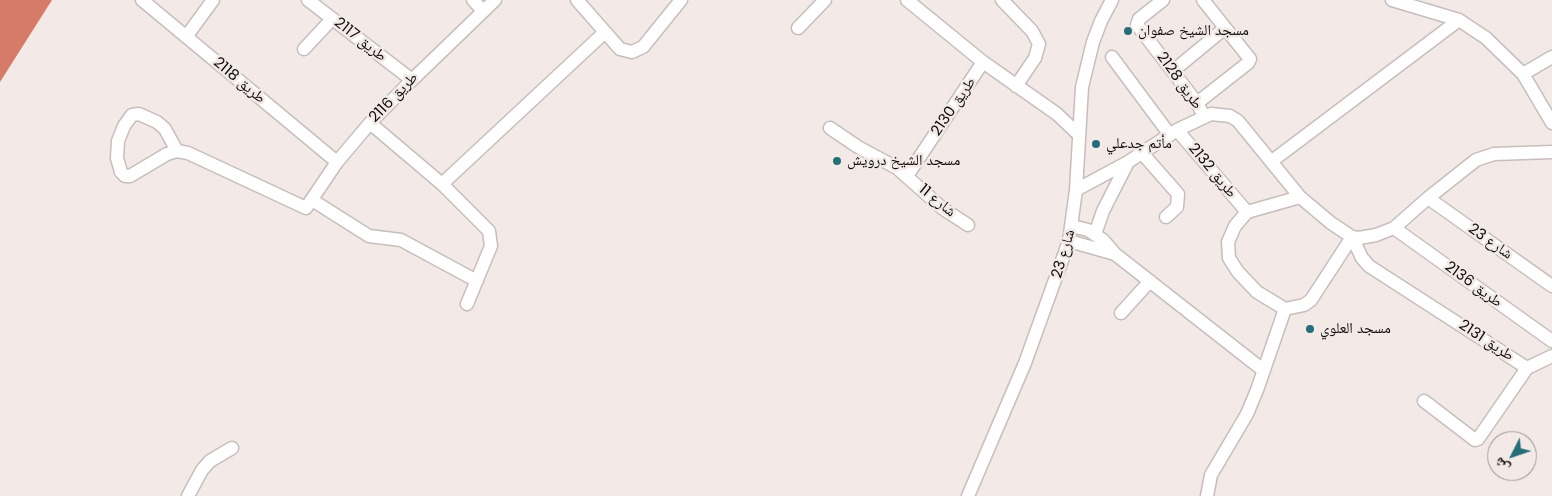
<!DOCTYPE html>
<html>
<head>
<meta charset="utf-8">
<style>
	body { margin:0 }
	#map { position:relative; width:1552px; height:496px; overflow:hidden; background:#f3eae8; font-family:Poppins,"Noto Naskh Arabic",sans-serif }
	canvas { display:block }
	.north { position:absolute; left:1487px; top:431px; width:50px; height:50px; box-sizing:border-box; background:#f3eae8; border:1px solid #979190; border-radius:50%; rotate:229deg; font-size:14px; font-weight:700; line-height:20px; text-align:center; color:#0e0b0b }
	.north::after { content:''; display:block; margin:auto; width:18px; height:22px; background:#256e77; clip-path:polygon(50% 0,100% 100%,50% 72%,0 100%) }
</style>
</head>
<body>
<div id="map">
<canvas width="1552" height="496"></canvas>
<div class="north">ش</div>
</div>
<script>
const context = document.querySelector('canvas').getContext('2d');
context.lineJoin = 'round';
function fill(path, color) { context.fillStyle = color; context.fill(path, 'evenodd'); }
const shape = rows => new Path2D(rows.map(r => 'M' + r).join(''));
function stroke(path, color, width, dash) { context.strokeStyle = color; context.lineWidth = width; context.lineCap = dash ? 'butt' : 'round'; context.setLineDash(dash || []); context.stroke(path); }
function write(font, color, halo, rows, align = 'center') {
  context.font = font + ' Poppins,"Noto Naskh Arabic",sans-serif'; context.lineWidth = 5; context.setLineDash([]); context.textBaseline = 'middle'; context.strokeStyle = halo; context.fillStyle = color; for (const [text, x, y, turn = 0] of rows) {
    context.save(); context.translate(x, y); context.rotate((+turn || 0) * Math.PI / 180); context.textAlign = isNaN(turn) ? turn : align; if (halo) context.strokeText(text, 0, 0); context.fillText(text, 0, 0); context.restore();
  }
}
const water = shape([
	[0,0,52,0,0,82]
]);
const minor = shape([
	[142,0,337,162],
	[308,0,412,80],
	[473,0,483,11],
	[577,0,620,49,632,52,643,47,681,0],
	[907,0,983,62,1057,114,1078,134],
	[1002,0,1032,31,1039,44,1035,58,1016,86],
	[1163,0,1139,19,1137,25,1197,103,1204,116],
	[1392,0,1459,20,1486,38,1523,74,1552,123],
	[798,28,825,0],
	[186,37,213,0],
	[304,49,332,19],
	[1112,57,1170,135],
	[1173,71,1225,28],
	[1523,74,1552,57],
	[1197,103,1248,63,1250,59,1203,0],
	[370,123,442,184,489,231,491,246,467,304],
	[830,128,858,147,897,168,942,208,968,225],
	[1177,130,1247,212],
	[177,151,165,129,157,122,139,114,132,115,124,126,118,141,117,158,121,172,125,176,130,176,167,154,177,151,188,153,306,208,337,162,370,123,412,80,495,0],
	[1142,153,1178,194,1177,207,1166,217],
	[1272,161,1459,20],
	[907,176,983,62],
	[442,184,605,32],
	[1076,190,1128,162],
	[1300,197,1247,212,1235,226,1228,242,1229,258,1238,272,1257,292,1285,309,1304,305,1311,300,1352,237],
	[1428,198,1552,286],
	[312,200,369,236,401,240,477,281],
	[1072,226,1088,230,1103,240,1115,254,1263,370],
	[1394,228,1552,341],
	[1095,234,1103,211,1128,162,1177,130,1211,114,1230,116,1238,121,1300,197,1331,223,1352,237,1359,238,1376,235,1394,228,1428,198,1476,160,1494,154,1552,152],
	[1352,237,1362,258,1369,266,1527,368,1478,439,1475,440,1424,401],
	[1069,241,1115,254],
	[1121,313,1150,281],
	[1527,368,1552,356],
	[188,496,202,470,210,461,232,448],
	[968,496,1025,363,1069,241,1076,190,1082,87,1093,42,1101,21,1112,0],
	[1207,496,1211,475,1247,414,1257,390,1285,309]
]);
const markers = [
	[1128,31,5,"#256e77"],
	[1096,144,5,"#256e77"],
	[837,161,5,"#256e77"],
	[1310,329,5,"#256e77"]
];
const poiNames = [
	["مسجد الشيخ صفوان",1138,31],
	["مأتم جدعلي",1106,144],
	["مسجد الشيخ درويش",847,161],
	["مسجد العلوي",1320,329]
];
const streetNames = [
	["طريق 2117",360,40,38],
	["طريق 2118",239,81,40],
	["طريق 2128",1179,81,54],
	["طريق 2116",394,98,-46],
	["طريق 2130",954,107,-56],
	["طريق 2132",1212,171,50],
	["شارع 11",937,201,39],
	["شارع 23",1490,242,35],
	["شارع 23",1064,254,-74],
	["طريق 2136",1473,285,36],
	["طريق 2131",1486,341,33]
];
fill(water, '#d67b67');
stroke(minor, '#c7bebc', 15);
stroke(minor, '#fff', 12);
for (const [x, y, r, color] of markers) { const dot = new Path2D(); dot.arc(x, y, r, 0, 2 * Math.PI); context.fillStyle = color; context.fill(dot); stroke(dot, '#f3eae8', 2); }
write('15px', '#0e0b0b', '#f3eae8', poiNames, 'left');
write('15px', '#0e0b0b', '#f3eae8', streetNames);
</script>
</body>
</html>
